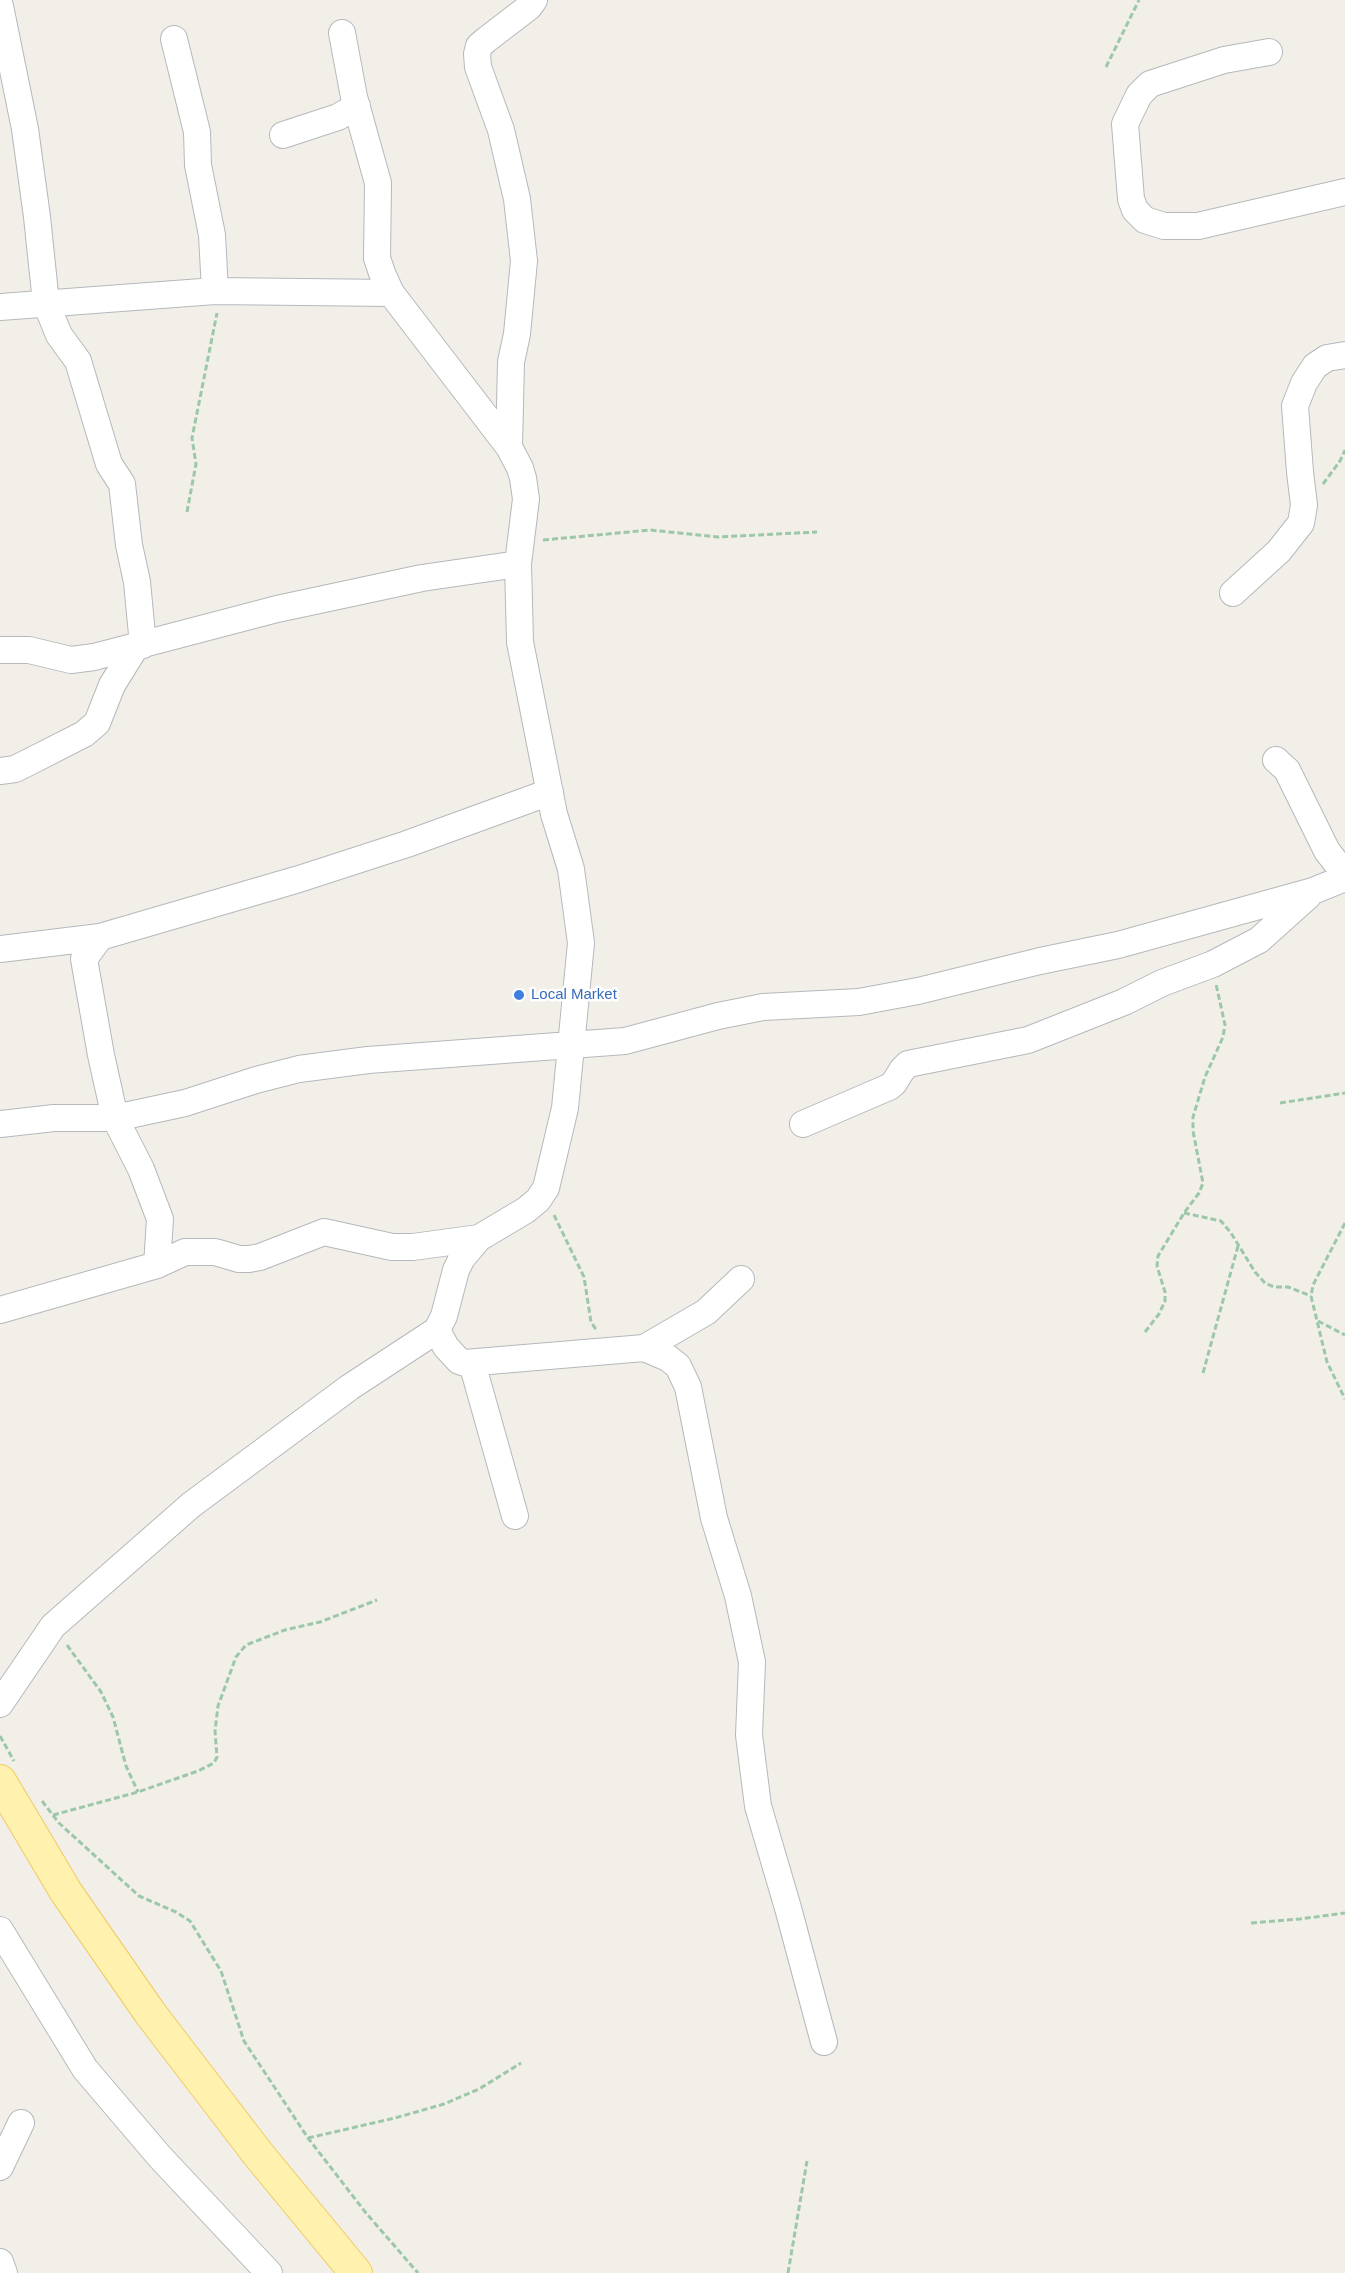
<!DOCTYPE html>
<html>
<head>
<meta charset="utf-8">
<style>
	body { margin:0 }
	canvas { display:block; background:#f1efe8 }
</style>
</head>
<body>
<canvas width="1345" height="2273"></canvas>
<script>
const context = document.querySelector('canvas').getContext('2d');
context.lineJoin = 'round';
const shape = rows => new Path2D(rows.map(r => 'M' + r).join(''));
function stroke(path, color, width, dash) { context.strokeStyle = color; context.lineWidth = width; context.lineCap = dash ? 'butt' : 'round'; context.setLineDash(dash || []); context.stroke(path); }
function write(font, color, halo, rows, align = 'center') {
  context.font = font + ' Helvetica,sans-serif'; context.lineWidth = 5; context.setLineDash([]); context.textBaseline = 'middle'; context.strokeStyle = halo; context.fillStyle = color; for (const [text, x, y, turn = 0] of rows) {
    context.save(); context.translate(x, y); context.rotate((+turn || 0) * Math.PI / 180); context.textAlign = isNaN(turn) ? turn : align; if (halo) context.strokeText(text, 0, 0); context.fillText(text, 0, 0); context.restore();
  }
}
const path = shape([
	[1106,67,1139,0],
	[1323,484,1340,461,1345,450],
	[187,512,196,464,192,438,217,313],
	[543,540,650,530,718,537,817,532],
	[1280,1103,1345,1093],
	[1184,1213,1221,1221,1231,1233,1255,1272,1265,1283,1274,1287,1288,1287,1311,1296],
	[554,1215,584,1277,591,1322,597,1331],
	[1345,1223,1313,1285,1311,1296,1327,1362,1345,1399],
	[1318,1321,1345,1335],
	[1145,1332,1159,1314,1165,1301,1165,1292,1157,1266,1158,1256,1184,1213,1199,1193,1203,1183,1193,1131,1193,1117,1205,1077,1223,1037,1225,1025,1216,984],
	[1203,1373,1238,1246],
	[67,1645,101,1692,113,1717,126,1766,138,1792],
	[0,1736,14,1761],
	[42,1801,59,1823,139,1896,176,1912,190,1921,221,1971,244,2041,308,2138,366,2213,418,2273],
	[53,1815,138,1792,198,1771,214,1763,217,1757,215,1731,218,1706,236,1657,246,1645,285,1630,320,1622,377,1600],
	[1251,1923,1300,1919,1345,1913],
	[308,2138,395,2118,444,2104,479,2089,521,2063],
	[788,2273,807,2161]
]);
const minor = shape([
	[0,6,25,129,37,217,46,303,59,335,78,361,109,464,122,484,129,545,137,582,143,645],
	[174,39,197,132,198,165,212,235,215,291],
	[1269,52,1224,60,1150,84,1139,95,1125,124,1131,199,1135,210,1145,220,1164,226,1198,226,1345,192],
	[283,135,338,117,357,106],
	[0,307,215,291,391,293],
	[509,447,511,362,517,334,524,261,517,199,501,130,478,67,477,54,479,46,486,40,529,7,534,0],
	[1233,593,1279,551,1301,523,1304,505,1300,472,1295,406,1304,383,1315,366,1327,358,1345,355],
	[0,650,29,650,71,660,94,657,277,609,422,578,518,564],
	[1276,760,1287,770,1327,851,1345,874],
	[0,771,15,769,31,761,84,734,97,723,112,685,135,648],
	[100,937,84,959,101,1055,115,1118,141,1169,160,1219,157,1265],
	[0,949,100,937,299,879,407,844,550,792],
	[0,1124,54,1118,115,1118,185,1103,256,1080,299,1069,368,1060,625,1041,718,1016,763,1007,859,1002,918,991,1040,961,1118,945,1313,891,1345,878],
	[803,1124,889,1087,894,1083,902,1070,908,1064,1028,1040,1124,1002,1162,983,1213,964,1259,940,1308,896],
	[0,1310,157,1265,185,1252,215,1252,239,1259,249,1259,260,1257,324,1232,392,1247,413,1247,479,1238,526,1210,538,1200,546,1188,565,1108,581,943,571,869,554,814,520,642,518,564,526,499,523,478,520,468,509,447,391,293,382,273,377,258,378,183,354,97,342,33],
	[437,1330,446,1347,459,1361,465,1363,644,1348,706,1312,741,1279],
	[644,1348,668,1358,678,1366,688,1387,714,1518,738,1596,752,1662,749,1735,758,1806,788,1908,824,2042],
	[472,1363,515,1516],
	[0,1704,53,1626,191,1505,350,1387,437,1330,444,1316,456,1270,462,1258,479,1238],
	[0,1930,85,2069,160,2157,269,2273],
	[0,2167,21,2123],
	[0,2262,4,2273]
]);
const major = shape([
	[0,1781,66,1892,150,2013,258,2154,356,2273]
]);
const markers = [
	[519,995,6,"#3f7fe0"]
];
const shopNames = [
	["Local Market",531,995]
];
stroke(minor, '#b5b8bc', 28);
stroke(major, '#f2c960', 34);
stroke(path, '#9cc7a9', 3, [6, 3]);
stroke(minor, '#fff', 26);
stroke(major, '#fff2af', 32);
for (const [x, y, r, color] of markers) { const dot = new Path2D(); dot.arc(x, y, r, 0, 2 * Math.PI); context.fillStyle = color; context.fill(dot); stroke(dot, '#fff', 2); }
write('15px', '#366cbe', '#fff', shopNames, 'left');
</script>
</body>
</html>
